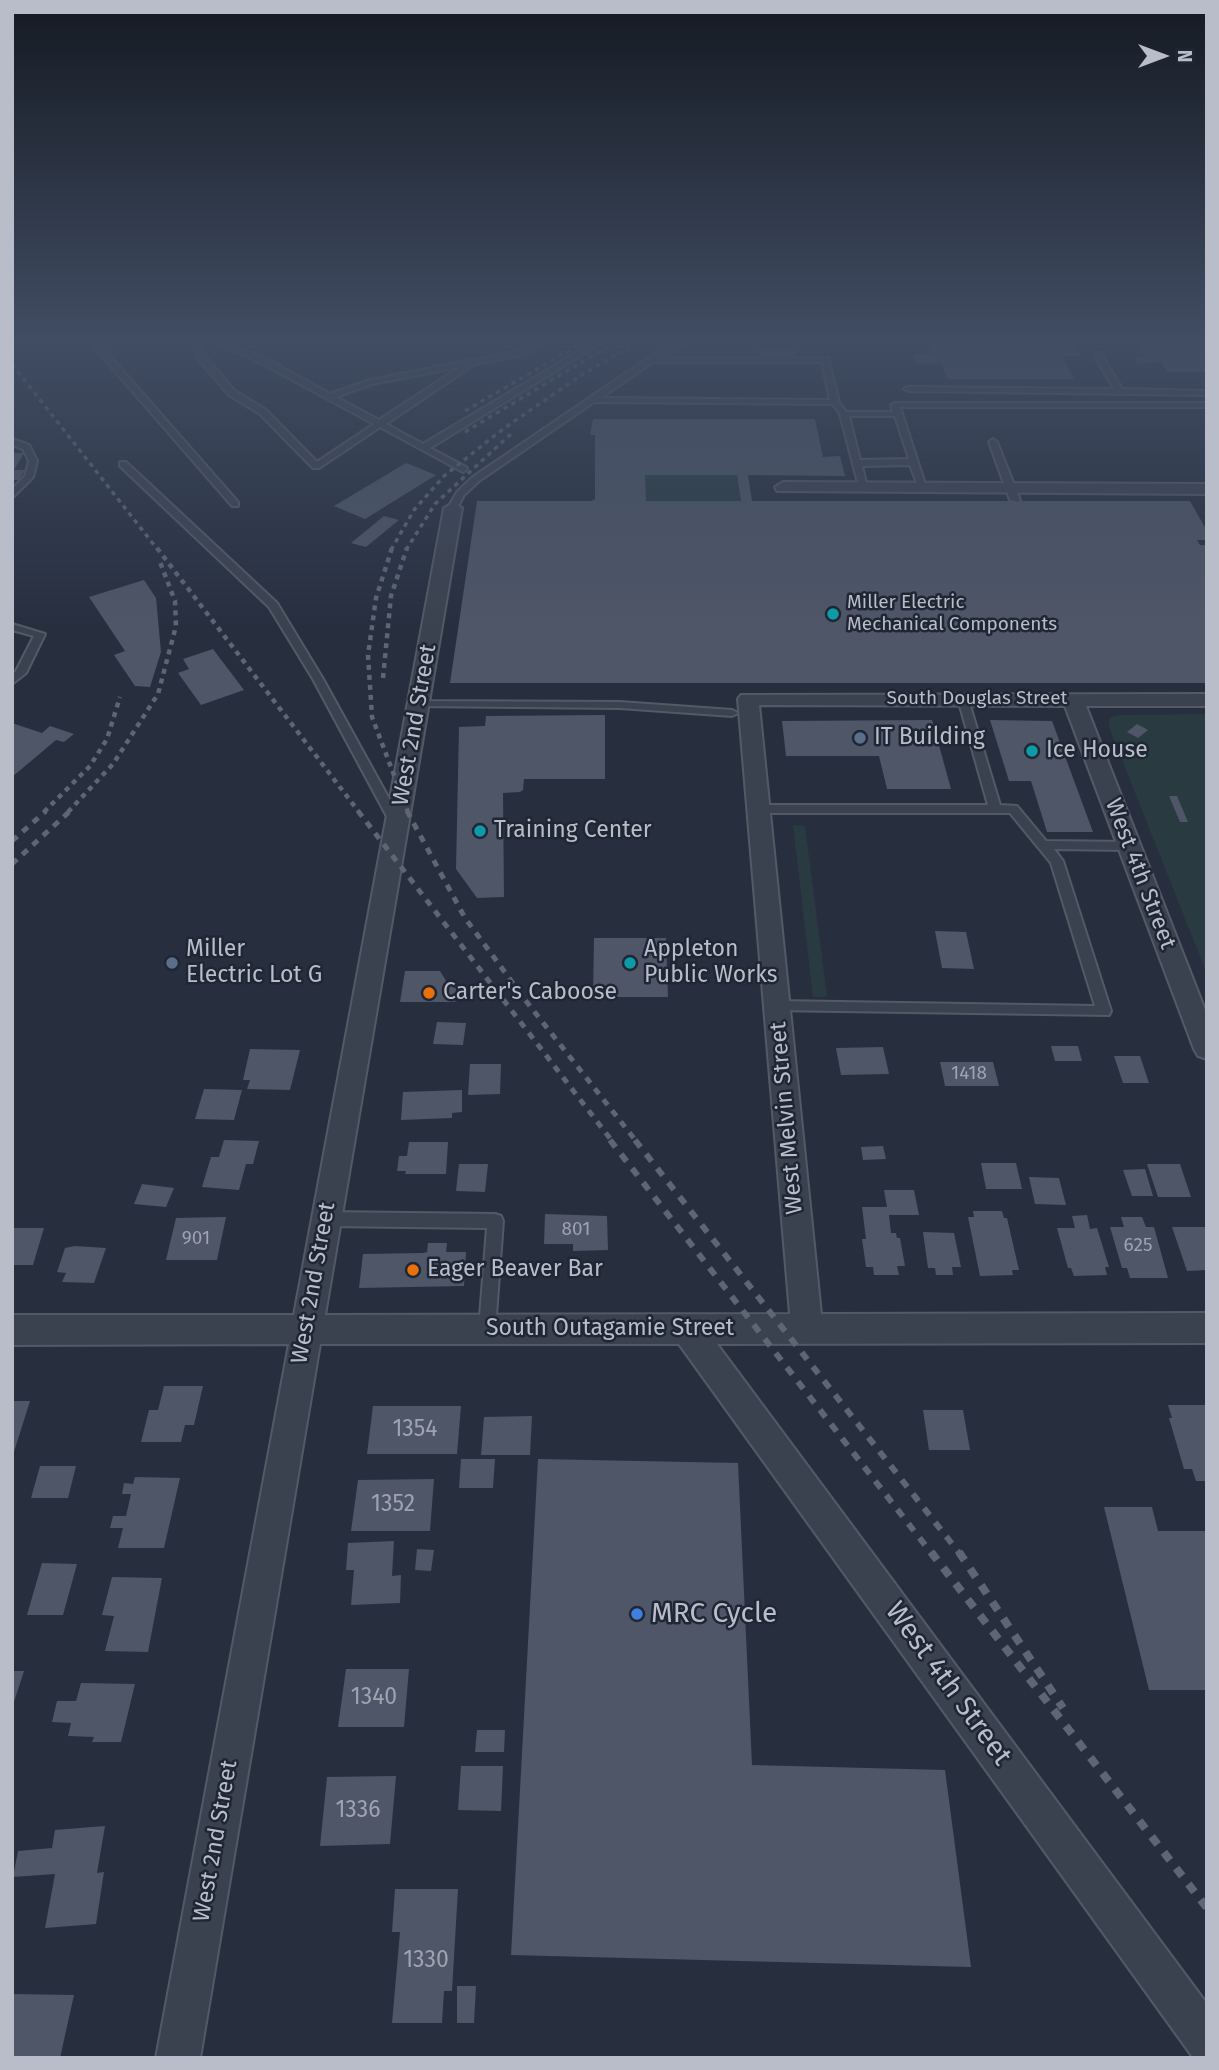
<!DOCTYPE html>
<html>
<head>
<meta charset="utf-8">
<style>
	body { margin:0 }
	#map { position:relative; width:1219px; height:2070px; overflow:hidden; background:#272f3f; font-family:"Fira Sans",sans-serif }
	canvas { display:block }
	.frame { position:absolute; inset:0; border:14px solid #b8bdc9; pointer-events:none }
	.north { position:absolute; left:1128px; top:21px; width:70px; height:70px; -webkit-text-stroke:5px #202734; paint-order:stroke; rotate:90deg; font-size:19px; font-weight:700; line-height:28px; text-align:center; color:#b8bdc9 }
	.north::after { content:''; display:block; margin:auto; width:24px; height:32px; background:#b8bdc9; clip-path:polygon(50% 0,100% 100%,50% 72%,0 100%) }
</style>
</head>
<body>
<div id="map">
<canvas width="1219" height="2070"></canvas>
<div class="frame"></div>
<div class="north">N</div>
</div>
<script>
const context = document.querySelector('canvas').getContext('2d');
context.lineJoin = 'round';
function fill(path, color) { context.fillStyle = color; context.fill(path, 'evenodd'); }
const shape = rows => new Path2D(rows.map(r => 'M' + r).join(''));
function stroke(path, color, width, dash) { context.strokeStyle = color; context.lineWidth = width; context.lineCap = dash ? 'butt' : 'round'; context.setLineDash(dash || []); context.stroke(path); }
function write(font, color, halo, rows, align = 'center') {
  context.font = font + ' "Fira Sans",sans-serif'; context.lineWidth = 5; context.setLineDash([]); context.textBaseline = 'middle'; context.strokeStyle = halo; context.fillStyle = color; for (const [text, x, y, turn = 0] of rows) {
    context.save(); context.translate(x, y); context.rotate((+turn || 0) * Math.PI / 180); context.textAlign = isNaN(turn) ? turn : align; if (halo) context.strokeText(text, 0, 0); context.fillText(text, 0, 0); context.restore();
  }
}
const green = shape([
	[645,475,737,475,741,501,646,501],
	[1207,714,1207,974,1109,727,1109,721,1111,717,1120,715],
	[793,825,805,826,827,997,813,997]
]);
const building = shape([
	[926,339,1207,339,1207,372,1167,372,1161,362,1138,363,1134,357,1145,357,1136,344,1074,343,1081,356,1062,356,1074,379,948,379,941,363,915,363,912,354,931,354],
	[758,348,794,348,797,357,760,357],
	[593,419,815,419,823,457,840,456,845,476,748,475,752,501,1190,501,1207,531,1207,540,1197,540,1200,545,1207,545,1207,683,450,683,477,501,591,501,595,499,595,435,590,435],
	[645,475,737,475,741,501,646,501],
	[12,453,24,453,14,470,25,470,19,480,12,480],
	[406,463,436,475,365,519,334,506],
	[384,516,399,520,366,547,351,543],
	[144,580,156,598,161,652,150,687,135,686,114,655,125,651,89,597],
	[213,649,244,690,201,705,178,673,189,669,183,659],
	[605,715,605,779,524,779,523,790,520,792,503,793,504,897,477,898,456,869,459,727,485,726,486,716],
	[932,720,951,789,887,789,879,756,786,756,782,721],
	[990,720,1052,721,1093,832,1047,832,1031,781,1009,781],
	[12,723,42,733,50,726,74,734,64,742,56,740,12,777],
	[1137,724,1148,730,1138,738,1127,732],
	[1169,796,1177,796,1188,822,1180,822],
	[935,931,966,932,974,969,942,968],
	[594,938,666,938,668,997,593,997],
	[405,971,440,971,448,984,457,984,455,1002,400,1002],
	[437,1022,466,1023,463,1045,433,1044],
	[1051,1046,1078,1046,1082,1061,1055,1061],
	[883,1047,889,1074,841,1075,836,1048],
	[250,1049,300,1050,290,1090,247,1089,250,1080,243,1080],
	[1114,1056,1140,1056,1149,1083,1123,1083],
	[940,1062,993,1062,999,1086,945,1086],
	[470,1064,501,1064,500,1094,468,1095],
	[204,1089,242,1090,234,1120,195,1119],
	[462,1090,462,1112,452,1113,452,1118,401,1120,403,1092],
	[224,1140,259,1141,253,1164,246,1164,239,1190,202,1187,211,1157,219,1157],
	[409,1142,448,1142,446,1174,405,1174,406,1171,397,1171,399,1156,407,1156],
	[883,1146,886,1159,863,1160,861,1147],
	[981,1163,1016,1163,1022,1189,986,1189],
	[459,1164,488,1164,485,1192,456,1191],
	[1147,1164,1180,1164,1191,1197,1158,1197],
	[1145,1169,1153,1196,1132,1196,1123,1170],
	[1029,1177,1059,1178,1066,1205,1035,1204],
	[142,1184,174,1188,166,1207,134,1204],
	[884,1190,914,1190,919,1215,889,1215,891,1233,896,1233,897,1238,900,1238,905,1266,897,1266,899,1275,874,1275,873,1267,866,1267,862,1239,866,1239,862,1207,887,1207],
	[973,1211,1002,1211,1004,1218,1007,1218,1019,1270,1012,1270,1013,1275,980,1276,968,1217,974,1217],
	[545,1214,607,1216,608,1250,573,1251,573,1244,544,1244],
	[1087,1215,1090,1229,1097,1228,1109,1267,1105,1267,1107,1275,1074,1276,1071,1268,1068,1268,1057,1228,1075,1228,1072,1216],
	[226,1217,217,1260,166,1260,176,1218],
	[1121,1217,1142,1217,1146,1227,1154,1227,1168,1278,1130,1278,1127,1268,1122,1268,1110,1227,1124,1227],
	[1172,1227,1207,1227,1207,1270,1187,1271],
	[12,1228,44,1228,33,1265,12,1265],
	[923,1232,954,1233,961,1267,952,1267,953,1275,936,1275,935,1268,928,1268],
	[428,1243,447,1243,446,1252,466,1252,464,1286,359,1288,363,1254,423,1253,427,1252],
	[75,1246,106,1248,94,1283,62,1282,66,1273,57,1272,65,1248],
	[164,1386,203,1386,194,1425,185,1425,181,1442,141,1442,149,1410,158,1410],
	[12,1401,30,1401,13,1455,12,1455],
	[1168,1405,1205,1405,1207,1481,1196,1481,1192,1469,1184,1469,1169,1418,1172,1418],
	[373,1406,461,1406,457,1454,367,1454],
	[923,1410,963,1410,970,1450,929,1450],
	[532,1416,530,1455,481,1455,484,1417],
	[461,1459,495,1459,493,1488,459,1488],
	[538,1459,738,1463,752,1765,945,1770,971,1967,511,1955],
	[40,1466,76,1466,68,1498,31,1498],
	[135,1477,180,1478,164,1548,118,1548,123,1528,110,1528,113,1516,126,1516,131,1494,122,1494,124,1483,133,1484],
	[434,1479,430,1531,351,1531,358,1480],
	[1104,1507,1152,1507,1158,1531,1207,1531,1207,1690,1149,1690],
	[394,1541,392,1576,401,1575,400,1603,351,1605,354,1570,346,1570,348,1543],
	[417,1549,434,1550,431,1571,415,1570],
	[42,1563,77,1564,63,1615,27,1615],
	[112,1577,162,1578,148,1652,105,1651,114,1616,102,1615],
	[346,1669,409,1669,404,1727,338,1727],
	[12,1671,24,1671,13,1705,12,1705],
	[81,1683,135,1684,121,1742,92,1742,94,1737,68,1736,71,1723,52,1722,57,1701,76,1701],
	[477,1730,505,1730,504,1752,475,1752],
	[461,1766,503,1766,501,1811,458,1810],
	[396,1776,390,1844,320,1846,327,1777],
	[105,1826,97,1873,104,1872,96,1924,45,1928,55,1874,13,1877,18,1851,52,1848,55,1830],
	[395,1889,458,1889,452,1991,444,1991,442,2023,392,2023,400,1932,392,1932],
	[457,1986,476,1986,474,2023,457,2023],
	[12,1994,74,1995,60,2058,12,2058]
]);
const service = shape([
	[87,339,95,339,238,502,238,506,232,506,87,339],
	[190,339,198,339,205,356,235,391,266,410,317,462,374,424,261,363,206,339,217,339,267,359,330,394,370,380,518,351,542,339,552,339,523,355,475,364,386,424,423,444,599,339,608,339,430,448,466,467,467,469,463,472,380,427,319,468,313,468,260,414,229,395,198,359,190,339],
	[460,367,379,420,336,397,372,384,460,367],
	[684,339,694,339,661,358,828,358,839,402,846,412,893,412,891,405,895,403,1207,403,1207,407,900,407,926,487,919,489,910,465,862,466,867,487,863,490,859,487,840,414,833,404,594,402,479,481,464,495,456,510,450,510,448,508,457,492,473,477,648,358,684,339],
	[653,362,822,362,830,400,601,398,653,362],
	[849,416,895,416,909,459,860,460,849,416],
	[1098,353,1102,355,1122,389,1207,391,1207,395,908,391,904,389,908,387,1114,389,1094,355,1098,353],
	[12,439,29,445,37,461,33,477,12,498,12,489,25,476,29,461,23,449,12,445,12,439],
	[993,439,997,442,1020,500,1018,502,1010,500,989,442,993,439],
	[120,462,126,462,277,603,323,679,403,824,401,827,397,828,391,824,313,679,269,607,120,466,120,462],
	[12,624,45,634,26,673,12,684,12,675,16,671,34,636,12,630,12,624],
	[963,696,968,699,1000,805,1017,806,1046,841,1129,842,1135,846,1129,850,1054,849,1063,861,1111,1011,1109,1015,771,1010,769,1006,771,1002,776,1001,1095,1006,1051,863,1010,813,758,813,752,809,758,805,988,805,958,699,963,696],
	[418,701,620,702,732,710,738,713,732,716,620,708,414,706,414,702,418,701],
	[326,1212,495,1214,501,1216,503,1221,495,1329,493,1335,487,1337,481,1335,479,1329,487,1228,326,1226,320,1224,318,1219,320,1214,326,1212]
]);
const minor = shape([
	[783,482,1207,484,1207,494,777,491,775,487,783,482],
	[453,503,462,508,325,1315,790,1314,738,699,741,695,1207,694,1207,706,1086,706,1207,1015,1207,1059,1198,1056,1194,1049,1065,706,759,705,821,1314,1207,1313,1207,1343,717,1344,1207,2004,1207,2058,1192,2056,679,1344,320,1344,200,2058,156,2058,289,1344,12,1345,12,1315,294,1315,444,508,453,503]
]);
const railFar4 = shape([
	[12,364,158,550],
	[465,411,589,339],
	[465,432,620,339],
	[391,550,414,510,444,476,503,429,583,374,643,339],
	[406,550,435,504,512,433]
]);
const railFar3 = shape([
	[157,548,359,812],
	[392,548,376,598,368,655,372,717,408,812],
	[383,678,391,596,407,548],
	[44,812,90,766,107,739,120,697],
	[68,812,113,764,158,694,176,626,175,601,160,562]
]);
const railFar2 = shape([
	[358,811,612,1141],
	[407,811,465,918,526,1001,636,1141],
	[12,841,46,811],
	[12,864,70,811]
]);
const railFar1 = shape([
	[610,1140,932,1554],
	[635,1140,960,1554]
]);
const rail = shape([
	[931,1552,1207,1908],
	[959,1552,1063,1708]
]);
const markers = [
	[833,614,7,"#0f9aa8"],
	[860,738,7,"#5c6f8a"],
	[1032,751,7,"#0f9aa8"],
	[480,831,7,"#0f9aa8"],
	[172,963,7,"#5c6f8a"],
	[630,963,7,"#0f9aa8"],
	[429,993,7,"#e8710a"],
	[413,1270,7,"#e8710a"],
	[637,1614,7,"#3f7fe0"]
];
const farPoinames = [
	["Miller Electric",847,603],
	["Mechanical Components",847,625]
];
const farStreetnames = [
	["South Douglas Street",977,699]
];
const numberNames = [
	["1418",969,1074],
	["801",576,1230],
	["901",196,1239],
	["625",1138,1246]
];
const streetNames = [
	["West 2nd Street",415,725,-80],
	["West 4th Street",1140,874,69],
	["West Melvin Street",787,1118,-95],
	["West 2nd Street",314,1283,-80],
	["South Outagamie Street",610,1329],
	["West 2nd Street",216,1841,-80]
];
const poiNames = [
	["IT Building",874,738],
	["Ice House",1046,751],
	["Training Center",494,831],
	["Miller",186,950],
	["Electric Lot G",186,976],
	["Appleton",644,950],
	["Public Works",644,976],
	["Carter's Caboose",443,993],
	["Eager Beaver Bar",427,1270]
];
const nearNumbernames = [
	["1354",415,1430],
	["1352",393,1505],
	["1340",374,1698],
	["1336",358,1811],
	["1330",426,1961]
];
const nearPoinames = [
	["MRC Cycle",651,1614]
];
const nearStreetnames = [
	["West 4th Street",948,1684,54]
];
fill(green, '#293b40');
fill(building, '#4e5667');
stroke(service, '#535a66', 4);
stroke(minor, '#535a66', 4);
fill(service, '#3b424f');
fill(minor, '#3b424f');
stroke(railFar4, '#5e6675', 3.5, [4.5, 4.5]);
stroke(railFar3, '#5e6675', 4.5, [5, 5]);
stroke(railFar2, '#5e6675', 5, [7, 7]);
stroke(railFar1, '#5e6675', 6, [9, 9]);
stroke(rail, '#5e6675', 8, [10, 10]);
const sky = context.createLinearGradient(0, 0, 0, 629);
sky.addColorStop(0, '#151a23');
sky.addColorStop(0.54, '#414d63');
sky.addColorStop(1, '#414d6300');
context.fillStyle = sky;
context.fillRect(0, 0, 1219, 629);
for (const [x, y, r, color] of markers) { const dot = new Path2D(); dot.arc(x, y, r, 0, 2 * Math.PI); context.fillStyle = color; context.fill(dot); stroke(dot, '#202734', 2.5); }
write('19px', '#b8bdc9', '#202734', farPoinames, 'left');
write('19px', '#b8bdc9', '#202734', farStreetnames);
write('19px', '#9ea3b0', null, numberNames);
write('23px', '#b8bdc9', '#202734', streetNames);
write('23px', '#b8bdc9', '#202734', poiNames, 'left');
write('23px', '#9ea3b0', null, nearNumbernames);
write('28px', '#b8bdc9', '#202734', nearPoinames, 'left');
write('28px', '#b8bdc9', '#202734', nearStreetnames);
</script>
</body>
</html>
